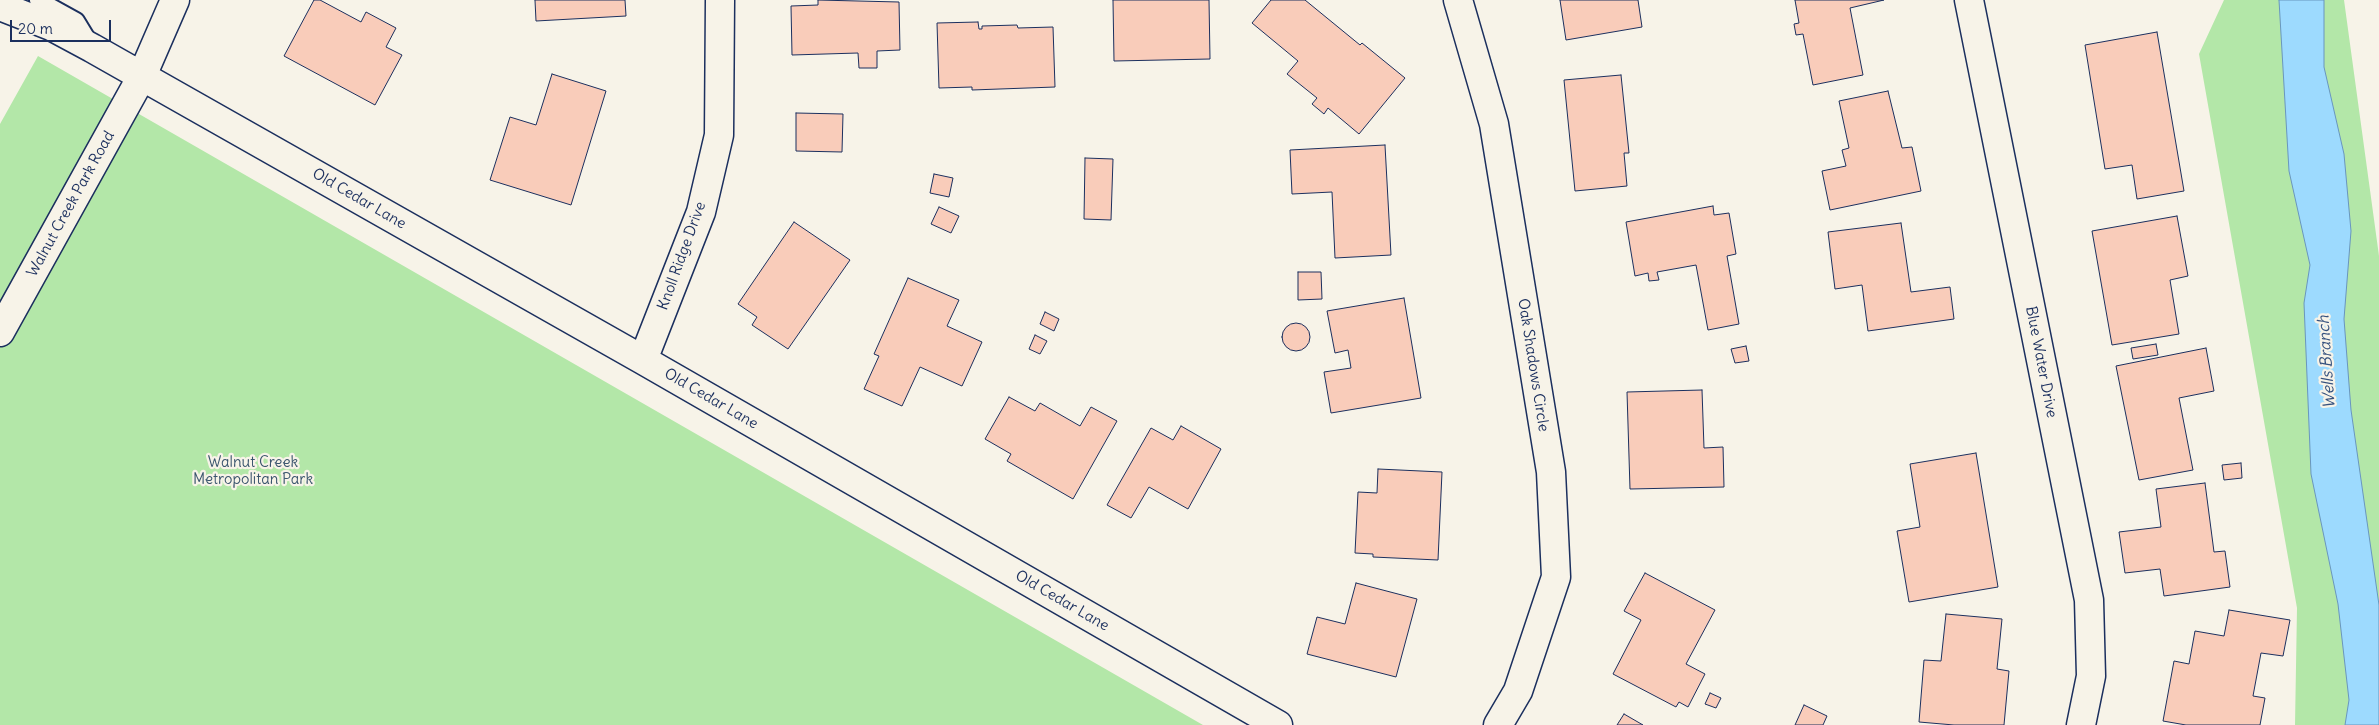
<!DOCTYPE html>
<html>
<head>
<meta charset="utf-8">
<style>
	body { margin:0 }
	#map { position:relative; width:2379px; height:725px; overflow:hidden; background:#f7f3e8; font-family:Delius,sans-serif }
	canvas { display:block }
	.scale { position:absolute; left:10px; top:20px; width:101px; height:22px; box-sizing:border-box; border:2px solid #1b2f5e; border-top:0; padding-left:6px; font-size:15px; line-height:18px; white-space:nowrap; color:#1b2f5e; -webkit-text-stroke:4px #f7f3e8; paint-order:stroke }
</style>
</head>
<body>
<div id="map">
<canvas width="2379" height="725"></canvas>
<div class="scale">20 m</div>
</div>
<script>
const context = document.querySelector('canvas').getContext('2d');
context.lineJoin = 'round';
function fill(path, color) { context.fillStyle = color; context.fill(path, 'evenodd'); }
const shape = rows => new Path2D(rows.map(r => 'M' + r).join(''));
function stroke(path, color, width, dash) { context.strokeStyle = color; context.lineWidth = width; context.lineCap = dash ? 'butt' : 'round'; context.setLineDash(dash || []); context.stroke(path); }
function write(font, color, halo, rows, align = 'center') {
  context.font = font + ' Delius,sans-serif'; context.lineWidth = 4.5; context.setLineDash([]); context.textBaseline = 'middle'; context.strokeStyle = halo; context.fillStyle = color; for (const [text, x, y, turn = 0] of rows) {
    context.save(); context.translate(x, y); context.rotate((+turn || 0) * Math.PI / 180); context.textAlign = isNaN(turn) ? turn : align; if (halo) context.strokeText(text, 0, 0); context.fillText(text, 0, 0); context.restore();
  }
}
const green = shape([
	[2224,0,2344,0,2379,256,2379,725,2295,725,2297,608,2199,54],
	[38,56,1203,725,0,725,0,124]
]);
const water = shape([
	[2279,0,2324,0,2324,67,2344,154,2351,231,2344,319,2351,410,2379,605,2379,725,2345,725,2349,700,2338,604,2311,474,2304,303,2310,265,2289,171,2279,0]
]);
const building = shape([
	[314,0,320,0,361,22,366,12,396,28,386,47,402,55,375,105,284,56,314,0],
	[535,0,625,0,626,16,536,21,535,0],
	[818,0,899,2,900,50,877,51,877,68,859,68,858,53,792,55,791,6,818,5,818,0],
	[1113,0,1209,0,1210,59,1114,61,1113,0],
	[1271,0,1305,0,1360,45,1362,43,1405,78,1359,134,1328,108,1324,114,1312,104,1317,98,1287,74,1298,61,1252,23,1271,0],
	[1560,0,1638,0,1642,27,1566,40,1560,0],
	[1795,0,1884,0,1850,8,1863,75,1813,85,1803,34,1796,35,1794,24,1799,23,1795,0],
	[978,22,979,29,982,29,982,26,1017,25,1018,28,1053,27,1055,87,972,90,972,87,939,88,937,23,978,22],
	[2157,32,2184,191,2137,199,2132,165,2105,169,2085,45,2157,32],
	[552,74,606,91,571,205,490,180,510,117,536,125,552,74],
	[1621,75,1629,153,1624,153,1627,186,1575,191,1564,80,1621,75],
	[1888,91,1902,148,1912,147,1921,191,1830,210,1822,171,1846,166,1842,150,1849,148,1839,101,1888,91],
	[796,113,843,114,842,152,796,151,796,113],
	[1385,145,1391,255,1335,258,1332,192,1292,194,1290,150,1385,145],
	[1085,158,1113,159,1111,220,1084,219,1085,158],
	[934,174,953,178,949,197,930,193,934,174],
	[1713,206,1714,215,1729,213,1736,254,1727,256,1739,324,1708,330,1696,265,1657,272,1659,280,1649,281,1648,273,1635,276,1626,222,1713,206],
	[939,207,959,216,951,233,931,224,939,207],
	[2177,216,2188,276,2170,280,2179,334,2112,345,2092,231,2177,216],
	[794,222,850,260,788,349,752,325,757,317,738,304,794,222],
	[1901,223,1911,292,1950,287,1954,319,1868,331,1862,285,1835,289,1828,232,1901,223],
	[1298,272,1321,272,1322,299,1298,300,1298,272],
	[908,278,959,300,947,326,982,342,962,386,920,367,902,406,864,389,879,356,874,354,908,278],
	[1404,298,1421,398,1331,413,1324,372,1351,368,1348,350,1335,353,1327,311,1404,298],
	[1045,312,1059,319,1054,331,1040,324,1045,312],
	'1282 337a14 14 0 1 1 28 0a14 14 0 1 1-28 0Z',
	[1035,335,1047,341,1040,354,1029,349,1035,335],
	[2156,344,2158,355,2133,359,2131,348,2156,344],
	[1746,346,1749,361,1735,363,1731,349,1746,346],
	[2206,348,2214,391,2179,398,2193,470,2139,480,2116,366,2206,348],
	[1702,390,1704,448,1723,447,1724,487,1630,489,1627,392,1702,390],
	[1009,397,1035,411,1040,403,1080,426,1091,407,1117,421,1073,499,1007,461,1011,454,985,439,1009,397],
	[1181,426,1221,449,1188,509,1149,487,1131,518,1107,505,1151,428,1173,440,1181,426],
	[1976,453,1998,587,1909,602,1897,531,1920,527,1910,464,1976,453],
	[2241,463,2242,478,2224,480,2222,465,2241,463],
	[1378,469,1442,472,1438,560,1373,557,1373,554,1355,553,1358,492,1377,493,1378,469],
	[2205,483,2214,552,2225,551,2230,587,2164,596,2160,569,2125,573,2119,532,2161,527,2156,489,2205,483],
	[1645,573,1715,610,1686,664,1705,674,1688,707,1679,702,1676,707,1613,674,1641,620,1624,611,1645,573],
	[1356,583,1417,599,1396,677,1307,654,1317,617,1345,624,1356,583],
	[2229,610,2290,620,2283,656,2261,653,2253,696,2265,698,2260,725,2186,725,2163,721,2174,661,2189,664,2195,631,2224,636,2229,610],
	[1946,614,2002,619,1997,669,2009,671,2004,725,1954,725,1919,722,1924,660,1941,661,1946,614],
	[1710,693,1721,698,1716,708,1705,704,1710,693],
	[1804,705,1827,716,1823,725,1795,725,1804,705],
	[1624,714,1643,725,1617,725,1624,714]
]);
const service = shape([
	[38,0,76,21,90,44]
]);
const minor = shape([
	[1458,0,1494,124,1551,472,1556,577,1518,691,1498,725],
	[1969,0,2089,600,2091,676,2081,725],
	[0,6,51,26,92,48,643,360,1278,725],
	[0,332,142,76,175,0],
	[643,360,701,212,719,135,720,0]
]);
const streetNames = [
	["Old Cedar Lane",359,199,30],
	["Walnut Creek Park Road",71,204,-61],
	["Knoll Ridge Drive",682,256,-70],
	["Blue Water Drive",2041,362,79],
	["Oak Shadows Circle",1533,365,81],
	["Old Cedar Lane",711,399,30],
	["Old Cedar Lane",1062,601,30]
];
const parkNames = [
	["Walnut Creek",253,463],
	["Metropolitan Park",253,480]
];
const waterNames = [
	["Wells Branch",2327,362,-94]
];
fill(green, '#b3e7a8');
fill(water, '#9ddafe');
stroke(water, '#6996be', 1);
fill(building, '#f9ccba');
stroke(building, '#1b2f5e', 1);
stroke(service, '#1b2f5e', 20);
stroke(minor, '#1b2f5e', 31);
stroke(service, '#f7f3e8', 16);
stroke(minor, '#f7f3e8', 28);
write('15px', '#1b2f5e', '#f7f3e8', streetNames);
write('15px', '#39546d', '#f7f3e8', parkNames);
write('italic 16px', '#35517e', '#f7f3e8', waterNames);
</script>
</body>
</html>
